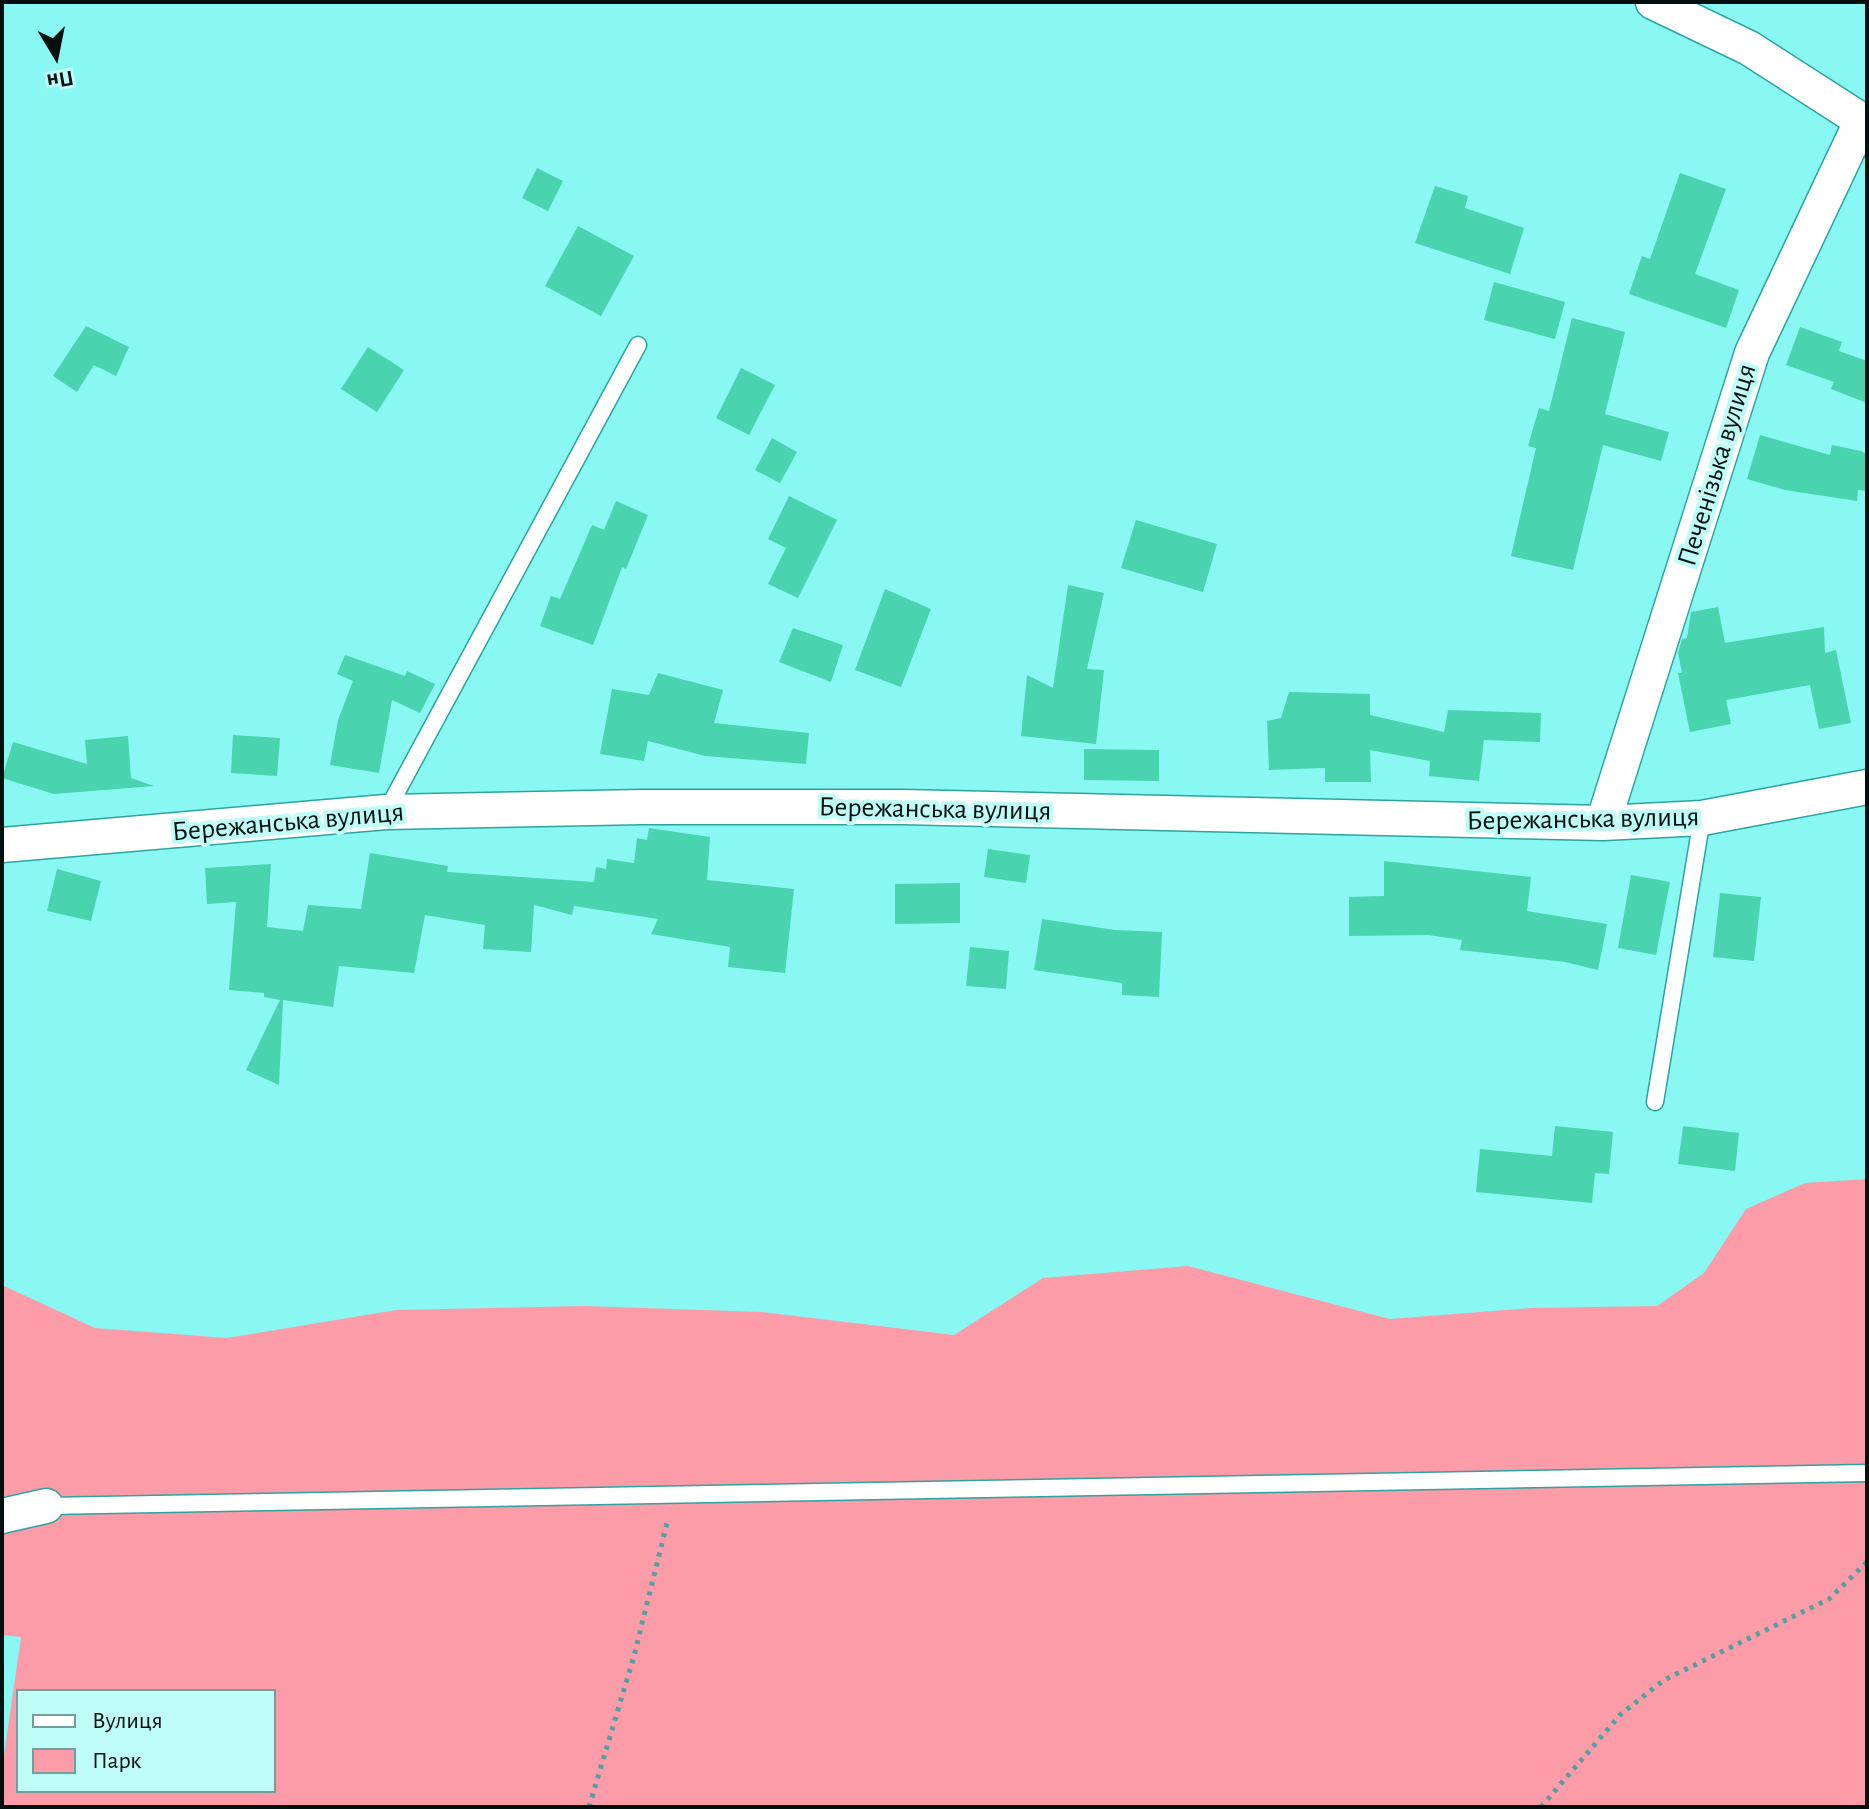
<!DOCTYPE html>
<html>
<head>
<meta charset="utf-8">
<style>
	body { margin:0 }
	#map { position:relative; width:1869px; height:1809px; overflow:hidden; background:#89f8f3; font-family:"Alegreya Sans",sans-serif }
	canvas { display:block }
	.frame { position:absolute; inset:0; border:4px solid #00100f; pointer-events:none }
	.legend { position:absolute; left:16px; top:1689px; width:260px; height:104px; box-sizing:border-box; background:#bffdf9; border:2px solid #739e9b; margin:0; padding:10px 14px; list-style:none; font-size:24px; color:#00100f }
	.legend li { display:flex; align-items:center; gap:16px; height:40px }
	.legend b { width:40px; border:2px solid #739e9b }
	.north { position:absolute; left:16px; top:16px; width:80px; height:80px; -webkit-text-stroke:6px #bffdf9; paint-order:stroke; rotate:170deg; font-size:22px; font-weight:700; line-height:32px; text-align:center; color:#00100f }
	.north::after { content:''; display:block; margin:auto; width:28px; height:36px; background:#00100f; clip-path:polygon(50% 0,100% 100%,50% 72%,0 100%) }
</style>
</head>
<body>
<div id="map">
<canvas width="1869" height="1809"></canvas>
<div class="frame"></div>
<ul class="legend">
<li><b style="height:10px;background:#fff"></b>Вулиця</li>
<li><b style="height:22px;background:#fc9ca8"></b>Парк</li>
</ul>
<div class="north">Пн</div>
</div>
<script>
const context = document.querySelector('canvas').getContext('2d');
context.lineJoin = 'round';
function fill(path, color) { context.fillStyle = color; context.fill(path, 'evenodd'); }
const shape = rows => new Path2D(rows.map(r => 'M' + r).join(''));
function stroke(path, color, width, dash) { context.strokeStyle = color; context.lineWidth = width; context.lineCap = dash ? 'butt' : 'round'; context.setLineDash(dash || []); context.stroke(path); }
function write(font, color, halo, rows, align = 'center') {
  context.font = font + ' "Alegreya Sans",sans-serif'; context.lineWidth = 8; context.setLineDash([]); context.textBaseline = 'middle'; context.strokeStyle = halo; context.fillStyle = color; for (const [text, x, y, turn = 0] of rows) {
    context.save(); context.translate(x, y); context.rotate((+turn || 0) * Math.PI / 180); context.textAlign = isNaN(turn) ? turn : align; if (halo) context.strokeText(text, 0, 0); context.fillText(text, 0, 0); context.restore();
  }
}
const green = shape([
	[1867,1179,1867,1807,2,1807,2,1769,21,1637,2,1635,2,1285,95,1328,227,1338,396,1310,585,1306,762,1312,954,1335,1043,1278,1188,1266,1390,1319,1532,1308,1657,1306,1704,1273,1746,1209,1805,1183],
	[18,1691,274,1691,274,1791,18,1791]
]);
const building = shape([
	[537,168,563,181,548,211,522,198],
	[1680,173,1726,189,1695,274,1739,290,1726,328,1629,294,1642,256,1650,259],
	[1435,186,1468,196,1465,208,1524,228,1510,274,1415,243],
	[578,226,634,256,601,316,545,286],
	[1494,282,1565,302,1555,339,1484,320],
	[1572,318,1625,332,1605,414,1669,432,1661,461,1603,445,1573,570,1511,556,1536,448,1528,446,1539,408,1549,411],
	[86,326,129,347,116,376,94,365,77,392,53,376],
	[1800,327,1842,342,1839,351,1867,361,1867,403,1831,389,1834,382,1786,365],
	[368,347,404,370,377,412,341,389],
	[741,368,775,385,749,435,716,418],
	[1760,435,1830,455,1832,445,1861,451,1867,454,1867,491,1858,490,1857,501,1785,490,1747,479],
	[772,438,797,452,780,483,755,470],
	[789,496,837,520,798,598,768,584,786,548,768,539],
	[616,501,648,515,626,569,622,567,593,645,540,626,551,596,560,599,592,525,604,530],
	[1136,520,1217,544,1203,592,1121,568],
	[1068,585,1104,593,1087,669,1104,670,1096,744,1021,736,1027,675,1053,688],
	[885,589,931,609,901,687,855,670],
	[1718,607,1725,643,1824,627,1825,653,1836,650,1851,723,1819,729,1810,685,1726,700,1731,724,1690,732,1678,673,1682,673,1678,653,1682,639,1687,638,1691,612],
	[793,628,843,645,831,682,779,662],
	[345,655,405,676,407,671,435,684,420,713,392,700,379,773,330,765,338,720,353,681,337,674],
	[658,673,723,690,714,723,809,733,806,764,705,756,648,741,644,761,600,754,612,689,649,695],
	[1289,692,1370,694,1370,715,1444,732,1448,710,1541,713,1540,742,1484,740,1479,781,1429,776,1430,761,1370,750,1371,782,1325,782,1325,768,1269,770,1267,721,1281,718],
	[233,735,280,738,277,776,231,773],
	[128,736,131,778,154,786,54,794,2,778,13,742,87,764,85,740],
	[1084,749,1159,750,1159,781,1084,780],
	[649,828,710,837,707,880,794,889,785,973,728,967,730,947,651,934,658,919,574,906,572,915,534,905,531,952,483,949,485,925,425,915,414,973,339,966,333,1007,283,1000,279,1085,246,1070,280,1000,264,997,264,993,229,990,236,902,207,904,205,868,271,864,267,927,303,931,308,905,361,909,370,853,448,866,447,872,594,882,596,867,606,869,607,859,634,863,637,838,647,840],
	[988,849,1030,855,1026,883,984,877],
	[1384,861,1531,877,1527,911,1607,924,1598,970,1565,962,1460,950,1462,940,1428,935,1349,936,1349,897,1384,896],
	[57,869,101,881,91,921,47,911],
	[1631,875,1670,882,1656,955,1618,948],
	[960,883,960,923,895,924,895,884],
	[1720,893,1761,897,1754,961,1713,957],
	[1042,919,1115,930,1162,932,1159,997,1122,995,1122,983,1034,970],
	[970,947,1009,951,1006,989,966,986],
	[1555,1126,1613,1132,1609,1174,1595,1173,1592,1203,1476,1192,1480,1149,1552,1156],
	[1683,1126,1739,1133,1735,1171,1678,1164]
]);
const path = shape([
	[589,1807,634,1656,668,1519],
	[1541,1807,1620,1715,1664,1680,1829,1599,1867,1562]
]);
const lane = shape([
	[386,812,638,345],
	[1655,1102,1702,818],
	[46,1506,1867,1473]
]);
const street = shape([
	[1653,2,1749,48,1867,124],
	[1603,823,1752,353,1862,120],
	[2,845,386,812,642,807,902,807,1603,823,1702,818,1867,787],
	[2,1516,46,1506]
]);
const streetNames = [
	["Печенізька вулиця",1717,465,-73],
	["Бережанська вулиця",935,809,1],
	["Бережанська вулиця",1583,819,-1],
	["Бережанська вулиця",288,822,-5]
];
fill(green, '#fc9ca8');
fill(building, '#49d3af');
stroke(lane, '#2ba4a1', 19);
stroke(street, '#2ba4a1', 37);
stroke(path, '#55a09d', 5, [4, 6]);
stroke(lane, '#fff', 16);
stroke(street, '#fff', 34);
write('28px', '#00100f', '#bffdf9', streetNames);
</script>
</body>
</html>
